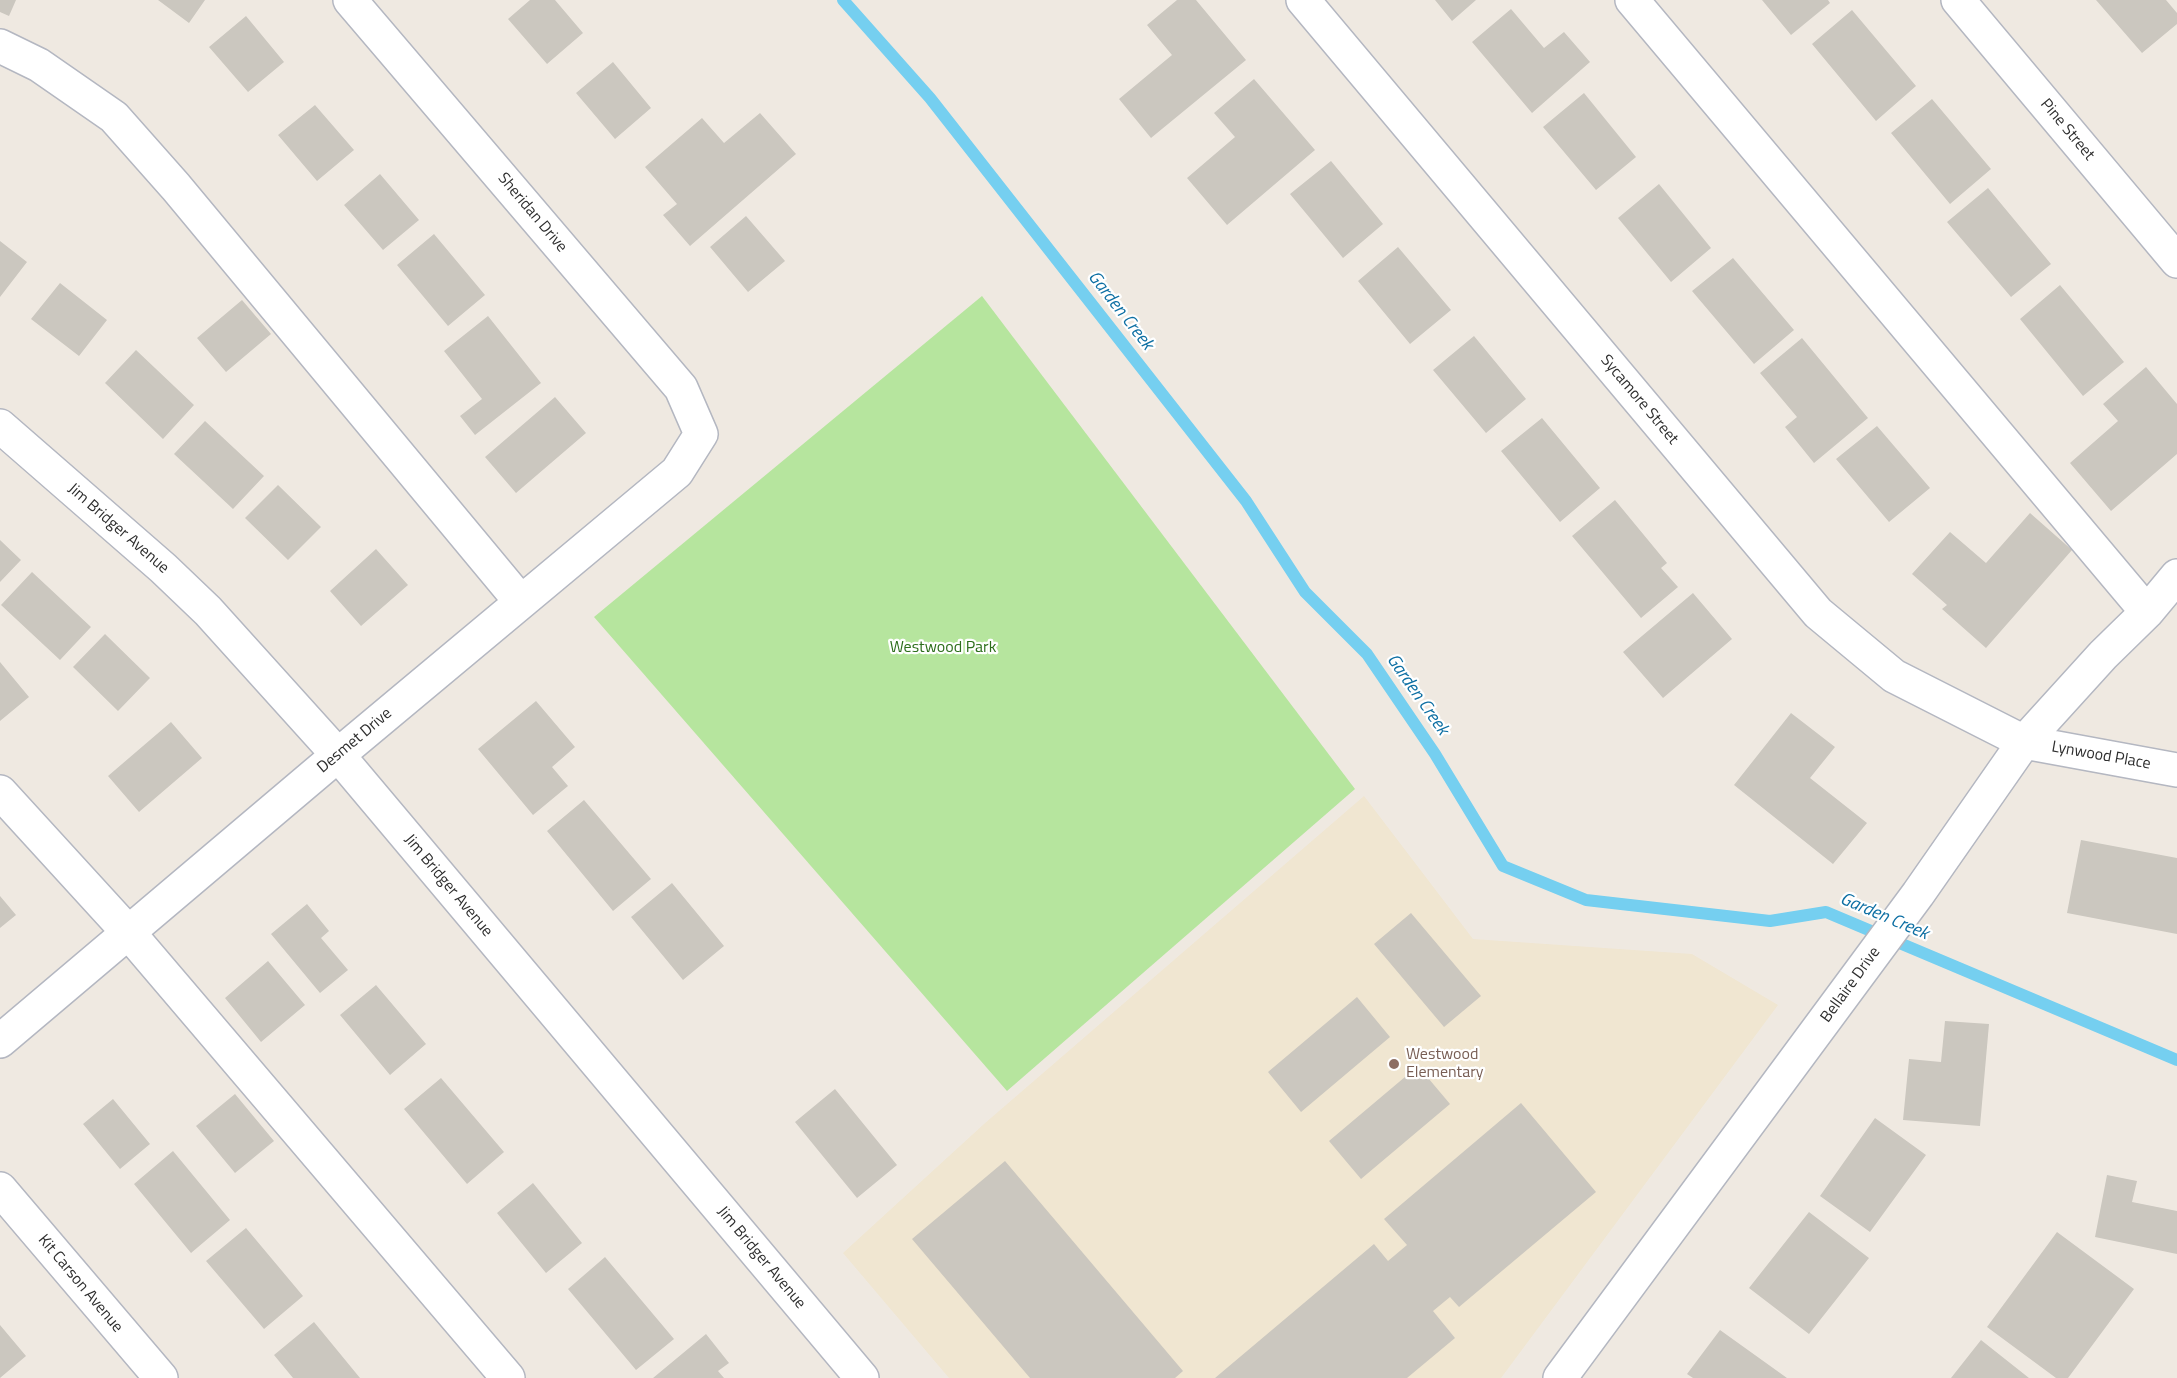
<!DOCTYPE html>
<html>
<head>
<meta charset="utf-8">
<style>
	body { margin:0 }
	canvas { display:block; background:#efe9e1 }
</style>
</head>
<body>
<canvas width="2177" height="1378"></canvas>
<script>
const context = document.querySelector('canvas').getContext('2d');
context.lineJoin = 'round';
function fill(path, color) { context.fillStyle = color; context.fill(path, 'evenodd'); }
const shape = rows => new Path2D(rows.map(r => 'M' + r).join(''));
function stroke(path, color, width, dash) { context.strokeStyle = color; context.lineWidth = width; context.lineCap = dash ? 'butt' : 'round'; context.setLineDash(dash || []); context.stroke(path); }
function write(font, color, halo, rows, align = 'center') {
  context.font = font + ' "Titillium Web",sans-serif'; context.lineWidth = 4.5; context.setLineDash([]); context.textBaseline = 'middle'; context.strokeStyle = halo; context.fillStyle = color; for (const [text, x, y, turn = 0] of rows) {
    context.save(); context.translate(x, y); context.rotate((+turn || 0) * Math.PI / 180); context.textAlign = isNaN(turn) ? turn : align; if (halo) context.strokeText(text, 0, 0); context.fillText(text, 0, 0); context.restore();
  }
}
const education = shape([
	[1364,796,1473,939,1692,954,1778,1005,1501,1378,949,1378,843,1253,984,1124]
]);
const green = shape([
	[982,296,1355,789,1007,1091,594,617]
]);
const stream = shape([
	[843,0,930,98,1246,501,1305,592,1367,654,1435,754,1503,866,1586,900,1770,921,1826,912,2177,1060]
]);
const building = shape([
	[0,0,16,0,9,16,0,12],
	[158,0,205,0,189,23],
	[530,0,555,0,583,33,547,64,508,19],
	[1177,0,1196,0,1246,60,1151,138,1119,99,1172,55,1147,25],
	[1435,0,1476,0,1452,21],
	[1762,0,1828,0,1830,3,1791,35],
	[2096,0,2166,0,2177,13,2177,24,2142,53],
	[1511,9,1544,48,1564,32,1590,62,1532,113,1472,42],
	[1852,10,1916,86,1876,121,1812,44],
	[246,16,284,62,248,92,209,47],
	[613,62,651,108,615,139,576,93],
	[1254,79,1315,150,1227,225,1187,178,1235,137,1214,113],
	[1584,93,1636,157,1596,190,1543,127],
	[1932,99,1991,169,1950,204,1891,133],
	[315,105,354,150,317,181,278,135],
	[760,113,796,154,690,246,663,215,677,204,645,167,702,118,724,143],
	[1331,161,1383,224,1343,258,1290,194],
	[380,174,419,220,383,250,344,205],
	[1659,184,1711,248,1671,282,1618,218],
	[1988,188,2051,264,2011,297,1947,222],
	[746,216,785,261,748,292,710,247],
	[434,234,485,295,448,326,397,265],
	[0,241,27,262,0,297],
	[1398,247,1451,310,1410,344,1358,281],
	[1733,258,1794,330,1754,364,1692,291],
	[60,283,107,320,79,356,31,319],
	[2060,285,2124,362,2083,396,2020,319],
	[242,300,271,334,226,372,197,338],
	[488,316,541,383,475,435,460,416,482,399,444,351],
	[1474,336,1526,399,1486,433,1433,370],
	[1802,338,1868,418,1814,463,1785,427,1797,417,1760,373],
	[136,350,194,405,163,439,105,383],
	[2146,367,2177,404,2177,454,2111,511,2070,463,2118,421,2103,404],
	[555,397,586,433,516,493,485,457],
	[1542,418,1600,488,1560,522,1501,451],
	[205,421,264,476,233,509,174,454],
	[1877,426,1930,488,1889,522,1836,459],
	[278,485,321,527,288,560,245,518],
	[1615,500,1667,563,1661,568,1678,587,1641,618,1572,536],
	[2030,513,2072,550,1986,648,1942,609,1947,605,1912,574,1950,532,1986,563],
	[0,540,21,560,0,582],
	[376,549,408,585,361,626,330,591],
	[32,572,91,627,60,660,1,605],
	[1693,593,1732,639,1663,698,1623,652],
	[105,634,150,678,118,711,73,667],
	[0,662,29,697,0,721],
	[536,701,575,747,552,767,568,786,533,815,478,749],
	[1791,713,1835,747,1810,778,1867,823,1833,864,1734,785],
	[171,722,202,758,139,812,108,776],
	[584,800,651,879,613,911,547,831],
	[2081,840,2177,858,2177,934,2067,913],
	[672,883,724,946,683,980,631,917],
	[0,896,16,915,0,928],
	[307,904,329,931,321,938,348,970,320,993,271,934],
	[1411,913,1481,996,1444,1027,1374,944],
	[268,961,305,1005,261,1042,225,998],
	[376,985,426,1044,390,1075,340,1015],
	[1357,997,1390,1037,1301,1112,1268,1072],
	[1945,1021,1989,1024,1980,1126,1903,1120,1909,1059,1941,1062],
	[1418,1066,1450,1104,1361,1179,1329,1141],
	[441,1078,504,1152,467,1184,404,1109],
	[835,1089,897,1165,857,1198,795,1122],
	[235,1094,274,1141,235,1173,196,1126],
	[113,1099,150,1144,120,1169,83,1124],
	[1521,1103,1596,1192,1459,1307,1450,1297,1433,1311,1455,1338,1407,1378,1215,1378,1374,1244,1388,1261,1407,1245,1384,1219],
	[1875,1118,1926,1155,1870,1232,1820,1196],
	[173,1151,230,1220,191,1253,134,1184],
	[1005,1161,1183,1371,1175,1378,1030,1378,912,1239],
	[2107,1175,2137,1181,2132,1202,2177,1211,2177,1254,2095,1237],
	[533,1183,582,1243,546,1273,497,1213],
	[1809,1212,1869,1258,1809,1334,1749,1288],
	[246,1228,303,1296,264,1329,206,1261],
	[2057,1232,2134,1289,2068,1378,2056,1378,1987,1327],
	[605,1257,674,1339,636,1370,568,1289],
	[314,1322,360,1378,293,1378,274,1355],
	[0,1325,26,1356,0,1378],
	[1720,1330,1787,1378,1693,1378,1687,1374],
	[706,1334,729,1363,718,1371,724,1378,653,1378],
	[1981,1340,2029,1378,1951,1378]
]);
const minor = shape([
	[1303,0,1818,613,1894,676,2024,742,2177,770],
	[1632,0,2147,612],
	[1958,0,2177,261],
	[0,46,39,65,114,117,176,187,521,602],
	[0,426,163,568,208,611,338,755,862,1378],
	[0,792,128,932,508,1378],
	[0,1041,338,755,677,472,701,434,681,388,350,0],
	[0,1189,161,1378],
	[1560,1378,1918,894,2024,742,2103,655,2147,612,2177,576]
]);
const markers = [
	[1394,1064,6,"#8d6e63"]
];
const streetNames = [
	["Pine Street",2067,130,50],
	["Sheridan Drive",532,213,50],
	["Sycamore Street",1639,400,50],
	["Jim Bridger Avenue",118,529,41],
	["Desmet Drive",355,741,-40],
	["Lynwood Place",2101,756,10],
	["Jim Bridger Avenue",448,886,50],
	["Bellaire Drive",1851,985,-54],
	["Jim Bridger Avenue",761,1258,50],
	["Kit Carson Avenue",80,1284,50]
];
const parkNames = [
	["Westwood Park",943,648]
];
const educationNames = [
	["Westwood",1406,1055],
	["Elementary",1406,1073]
];
const waterNames = [
	["Garden Creek",1120,311,52],
	["Garden Creek",1417,695,55],
	["Garden Creek",1884,917,23]
];
fill(education, '#f0e6d1');
fill(green, '#b6e59e');
stroke(stream, '#75cff0', 12);
fill(building, '#cbc7bf');
stroke(minor, '#b4b7c1', 36);
stroke(minor, '#fff', 33);
for (const [x, y, r, color] of markers) { const dot = new Path2D(); dot.arc(x, y, r, 0, 2 * Math.PI); context.fillStyle = color; context.fill(dot); stroke(dot, '#fff', 2); }
write('16px', '#2e2e2e', '#fff', streetNames);
write('16px', '#2c6e1b', '#fff', parkNames);
write('16px', '#785e54', '#fff', educationNames, 'left');
write('italic 18px', '#0d6fa3', '#fff', waterNames);
</script>
</body>
</html>
